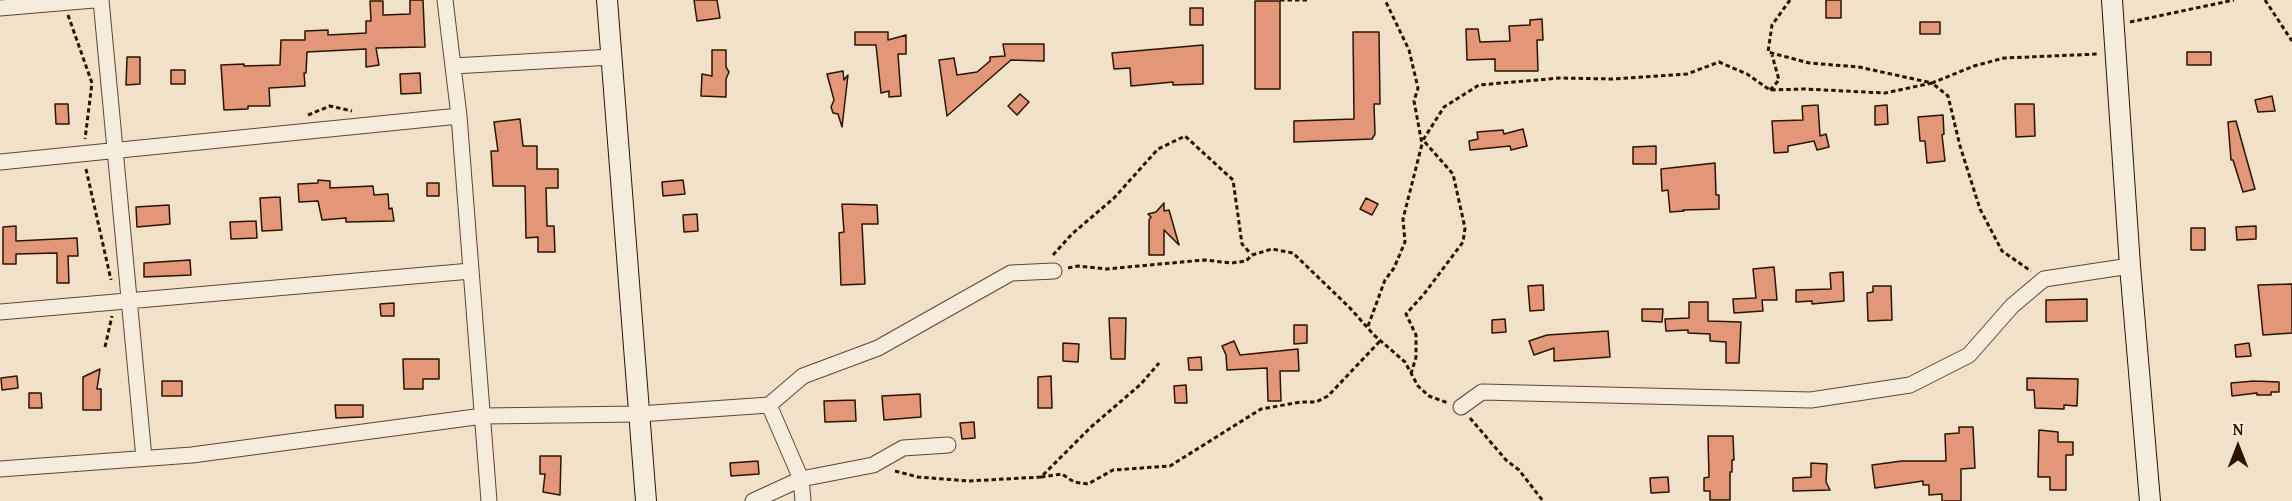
<!DOCTYPE html>
<html>
<head>
<meta charset="utf-8">
<style>
	body { margin:0 }
	#map { position:relative; width:2292px; height:501px; overflow:hidden; background:#f1e1c9; font-family:"Gentium Book Plus",serif }
	canvas { display:block }
	.north { position:absolute; left:2208px; top:417px; width:60px; height:60px; -webkit-text-stroke:4px #f6ecdc; paint-order:stroke; rotate:0deg; font-size:16px; font-weight:700; line-height:24px; text-align:center; color:#2b1300 }
	.north::after { content:''; display:block; margin:auto; width:21px; height:27px; background:#2b1300; clip-path:polygon(50% 0,100% 100%,50% 72%,0 100%) }
</style>
</head>
<body>
<div id="map">
<canvas width="2292" height="501"></canvas>
<div class="north">N</div>
</div>
<script>
const context = document.querySelector('canvas').getContext('2d');
context.lineJoin = 'round';
function fill(path, color) { context.fillStyle = color; context.fill(path, 'evenodd'); }
const shape = rows => new Path2D(rows.map(r => 'M' + r).join(''));
function stroke(path, color, width, dash) { context.strokeStyle = color; context.lineWidth = width; context.lineCap = dash ? 'butt' : 'round'; context.setLineDash(dash || []); context.stroke(path); }
const building = shape([
	[410,0,423,0,425,47,376,48,379,65,366,67,366,49,307,52,306,73,304,73,305,86,269,88,270,106,248,106,248,109,224,110,221,65,244,64,244,66,280,65,281,40,305,40,305,31,328,30,328,35,366,33,366,21,371,21,370,1,383,1,383,15,410,14,410,0],
	[694,0,717,0,720,18,697,21,694,0],
	[1826,0,1841,0,1841,18,1826,18,1826,0],
	[1255,1,1280,1,1280,89,1255,89,1255,1],
	[1190,8,1203,8,1203,25,1190,25,1190,8],
	[1542,19,1543,40,1537,40,1538,71,1495,71,1495,59,1467,60,1466,29,1478,29,1480,42,1510,41,1509,26,1530,25,1530,20,1542,19],
	[1920,22,1940,22,1940,34,1920,34,1920,22],
	[855,32,888,32,888,40,906,35,906,54,898,54,901,96,889,97,889,91,881,93,876,45,855,45,855,32],
	[1353,32,1379,32,1380,104,1374,104,1375,134,1372,139,1294,142,1294,121,1354,119,1353,32],
	[1003,44,1044,44,1044,61,1011,60,947,116,939,60,954,58,957,75,977,72,990,61,990,57,1005,56,1003,44],
	[1203,45,1203,84,1173,85,1173,82,1131,86,1130,68,1114,69,1112,53,1203,45],
	[712,50,726,50,726,67,729,72,726,79,726,97,701,96,702,74,712,76,712,50],
	[2187,52,2211,52,2211,65,2187,65,2187,52],
	[127,57,140,57,140,84,126,85,127,57],
	[171,70,185,70,185,84,171,84,171,70],
	[843,71,844,80,848,75,842,127,838,114,833,113,831,107,834,100,827,74,843,71],
	[420,73,421,93,401,94,400,74,420,73],
	[1020,94,1029,102,1017,115,1008,106,1020,94],
	[2272,96,2275,111,2258,112,2255,100,2272,96],
	[55,104,68,104,69,124,56,124,55,104],
	[2015,104,2034,104,2035,136,2016,137,2015,104],
	[1818,105,1820,136,1826,134,1829,147,1817,150,1814,141,1788,146,1788,152,1774,153,1772,121,1803,120,1802,106,1818,105],
	[1887,105,1888,124,1875,125,1875,106,1887,105],
	[1943,115,1944,134,1942,135,1945,161,1927,163,1925,141,1920,141,1918,117,1943,115],
	[520,119,523,146,537,146,537,169,558,169,558,188,546,188,547,226,554,226,555,252,538,252,538,237,526,238,525,186,493,186,491,151,498,151,494,122,520,119],
	[2236,121,2255,189,2243,192,2233,160,2231,160,2228,122,2236,121],
	[1523,129,1527,146,1511,150,1510,146,1470,150,1469,141,1478,139,1477,132,1503,130,1504,134,1523,129],
	[1656,146,1656,164,1633,164,1633,147,1656,146],
	[1715,163,1716,195,1719,195,1719,209,1683,210,1684,211,1670,212,1668,190,1662,191,1661,169,1715,163],
	[318,180,330,181,330,188,373,186,374,195,388,194,389,209,392,208,394,221,346,222,346,218,322,220,318,201,299,202,298,184,318,183,318,180],
	[683,180,685,194,663,196,662,182,683,180],
	[427,183,439,183,439,196,427,196,427,183],
	[280,197,282,230,262,231,260,198,280,197],
	[1366,198,1378,204,1372,215,1360,209,1366,198],
	[1164,203,1164,211,1169,210,1179,245,1164,230,1164,255,1149,255,1149,220,1151,217,1148,214,1156,212,1164,203],
	[842,204,877,205,878,224,862,224,865,284,841,285,839,233,844,232,842,204],
	[169,205,170,224,137,227,136,207,169,205],
	[697,214,698,231,684,232,683,215,697,214],
	[256,221,257,238,231,239,230,222,256,221],
	[16,226,16,241,77,238,78,256,68,256,69,283,57,283,57,253,16,254,16,264,3,264,3,227,16,226],
	[2256,226,2256,239,2237,240,2236,227,2256,226],
	[2191,228,2205,228,2205,250,2191,250,2191,228],
	[190,260,191,275,144,277,144,263,190,260],
	[1774,267,1777,300,1762,300,1763,311,1734,313,1733,299,1756,298,1753,269,1774,267],
	[1843,272,1844,301,1812,304,1812,301,1796,302,1796,290,1831,289,1830,273,1843,272],
	[2292,284,2292,333,2263,335,2258,285,2292,284],
	[1543,285,1544,310,1530,311,1528,286,1543,285],
	[1873,286,1891,286,1892,320,1868,321,1867,293,1873,292,1873,286],
	[2087,299,2087,321,2046,322,2046,300,2087,299],
	[1689,302,1708,302,1708,321,1741,322,1739,363,1726,363,1726,342,1710,341,1710,334,1688,333,1688,330,1666,331,1665,319,1689,318,1689,302],
	[394,303,394,316,381,316,380,304,394,303],
	[1642,309,1663,309,1662,322,1642,321,1642,309],
	[1109,318,1126,318,1125,359,1111,359,1109,318],
	[1505,319,1506,332,1492,333,1492,320,1505,319],
	[1294,325,1307,325,1307,343,1294,344,1294,325],
	[1608,331,1610,357,1554,361,1554,348,1534,355,1529,341,1547,335,1608,331],
	[1234,341,1240,355,1298,349,1299,371,1280,371,1281,401,1268,401,1267,368,1227,370,1226,355,1222,346,1234,341],
	[1063,343,1079,344,1078,362,1063,361,1063,343],
	[2249,343,2251,356,2236,357,2235,345,2249,343],
	[1201,357,1202,370,1189,370,1188,358,1201,357],
	[403,359,439,359,439,379,423,379,423,389,404,389,403,359],
	[100,369,97,389,101,389,101,410,83,410,83,377,100,369],
	[17,376,18,388,2,390,1,378,17,376],
	[1051,376,1052,408,1038,408,1038,377,1051,376],
	[2027,378,2078,379,2077,406,2064,405,2064,409,2035,408,2034,390,2027,390,2027,378],
	[162,381,182,381,182,396,162,396,162,381],
	[2254,381,2279,382,2279,392,2271,392,2271,395,2257,395,2257,393,2232,396,2231,383,2254,381],
	[1186,385,1187,403,1175,403,1174,386,1186,385],
	[29,393,41,393,42,408,29,408,29,393],
	[920,394,921,417,884,420,882,396,920,394],
	[855,400,856,421,825,422,824,401,855,400],
	[335,405,363,405,363,417,336,418,335,405],
	[974,422,975,438,962,439,960,423,974,422],
	[1959,427,1973,427,1975,468,1961,469,1961,501,1942,501,1942,494,1929,495,1929,485,1923,485,1923,481,1875,488,1872,465,1902,461,1946,461,1945,434,1959,433,1959,427],
	[2039,430,2058,432,2058,442,2073,442,2073,455,2066,455,2066,490,2050,490,2050,477,2038,477,2039,430],
	[1708,436,1733,436,1734,460,1732,460,1732,472,1730,472,1730,500,1710,500,1710,491,1704,491,1704,478,1709,477,1708,436],
	[540,456,561,456,560,495,543,492,545,474,540,474,540,456],
	[758,461,759,474,731,476,730,463,758,461],
	[1811,463,1827,464,1826,482,1830,490,1793,491,1793,478,1811,477,1811,463],
	[1668,477,1669,492,1651,493,1650,478,1668,477]
]);
const path = shape([
	[1280,0,1310,0],
	[1790,0,1772,25,1768,52,1809,63,1859,67,1932,83,1974,66,2004,58,2099,54],
	[2265,0,2292,41],
	[68,15,92,83,85,139],
	[2130,22,2234,0],
	[1770,90,1779,80,1772,55],
	[308,115,330,106,352,111],
	[86,169,111,280],
	[1053,255,1072,234,1114,198,1158,149,1185,136,1233,180,1242,244,1251,254],
	[1068,268,1078,266,1106,269,1204,260,1232,263,1246,261,1252,255,1272,249,1293,253,1349,307,1374,335,1405,362,1418,386,1429,396,1448,403],
	[1368,326,1385,280,1394,268,1405,242,1403,219,1422,144,1414,101,1418,88,1409,50,1385,0],
	[105,347,112,316],
	[1411,374,1416,357,1416,335,1406,314,1424,294,1463,242,1465,228,1453,174,1423,140,1444,107,1479,85,1560,78,1613,79,1687,74,1719,62,1747,74,1770,90,1804,89,1885,93,1932,83,1948,96,1960,146,1980,209,2002,251,2031,271],
	[1470,418,1506,460,1519,470,1543,501],
	[895,471,918,477,969,481,1041,477,1091,427,1141,384,1159,363],
	[1041,477,1062,474,1074,482,1088,484,1113,470,1170,466,1261,409,1301,402,1316,402,1328,396,1380,341]
]);
const street = shape([
	[101,0,144,458],
	[445,0,459,116,489,501],
	[0,8,94,0],
	[453,66,612,57],
	[0,162,459,116],
	[0,312,471,271],
	[1461,407,1482,392,1811,400,1910,385,1969,355,2012,306,2044,279,2130,266],
	[0,469,192,455,483,416,639,414,769,405],
	[753,501,801,479,873,465,903,448,948,445],
	[803,501,801,479,769,405,803,376,878,348,1011,273,1054,271]
]);
const secondary = shape([
	[607,0,646,501],
	[2112,0,2130,266,2150,501]
]);
fill(building, '#e19778');
stroke(building, '#2b1300', 1.5);
stroke(street, '#5c4632', 17);
stroke(secondary, '#2b1300', 22);
stroke(path, '#2b1300', 3, [4.5, 3]);
stroke(street, '#f6ecdc', 15);
stroke(secondary, '#f6ecdc', 20);
</script>
</body>
</html>
